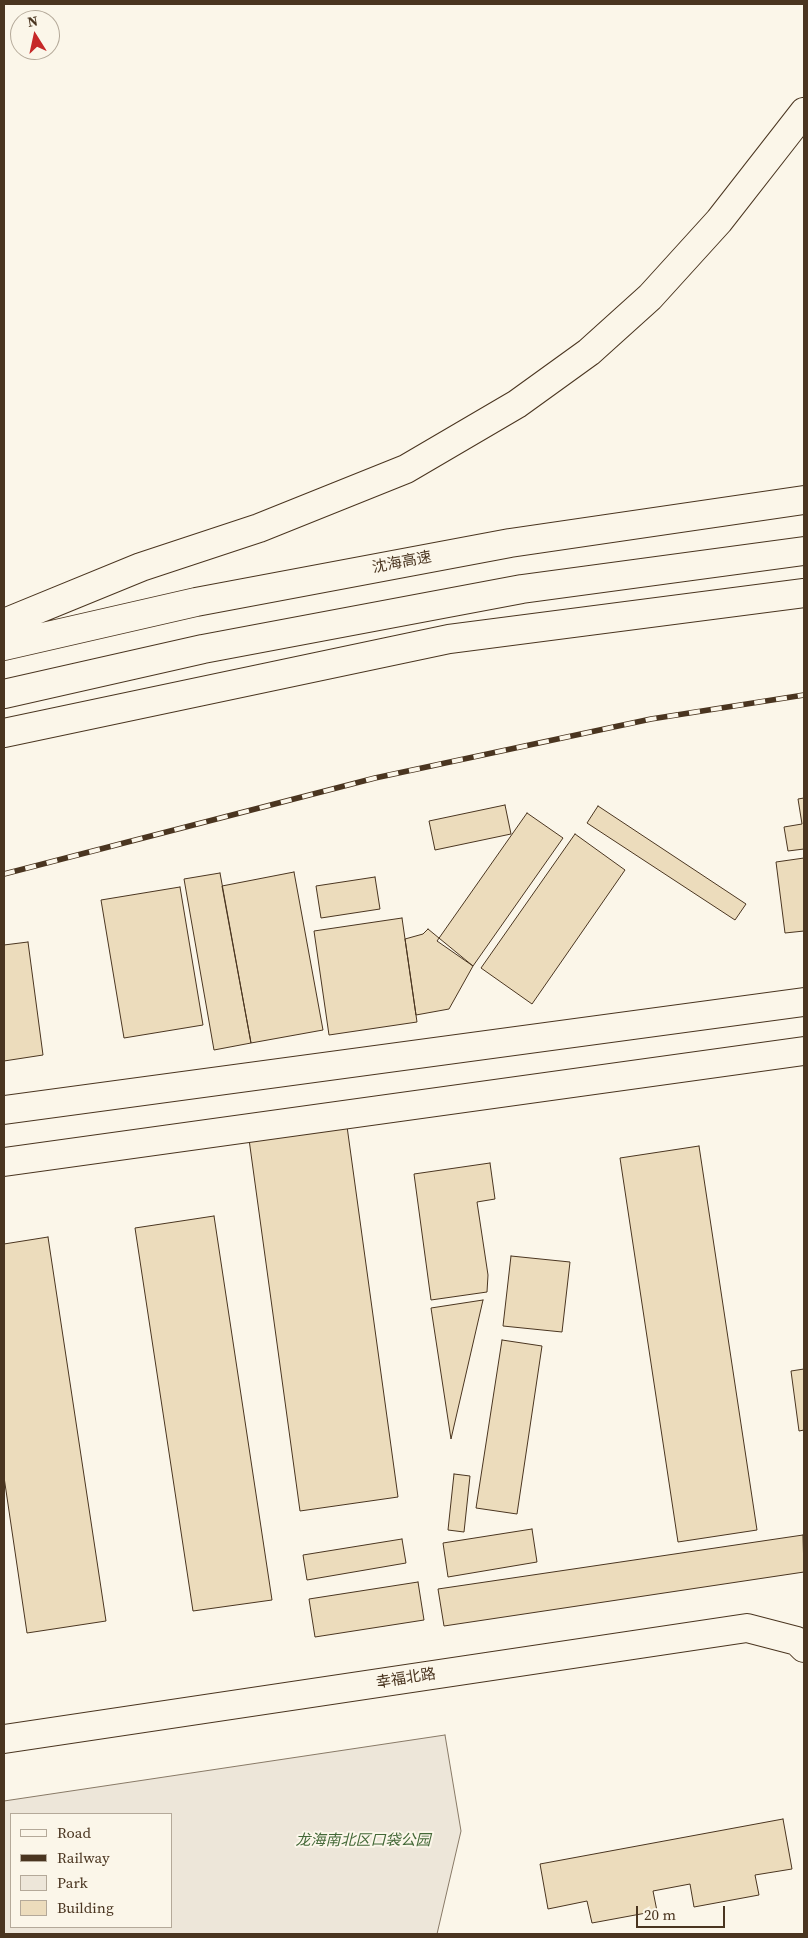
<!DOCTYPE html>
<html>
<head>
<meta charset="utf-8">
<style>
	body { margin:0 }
	#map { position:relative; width:808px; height:1938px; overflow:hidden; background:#fbf6e9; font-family:"Source Serif 4",serif }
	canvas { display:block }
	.frame { position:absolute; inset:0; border:5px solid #4a3520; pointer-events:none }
	.legend { position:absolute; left:10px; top:1813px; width:162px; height:115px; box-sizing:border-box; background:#fbf6e9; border:1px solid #b4a999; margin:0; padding:6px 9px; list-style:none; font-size:15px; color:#4a3520 }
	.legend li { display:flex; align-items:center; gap:10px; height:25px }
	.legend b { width:25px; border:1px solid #b4a999 }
	.north { position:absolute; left:10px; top:10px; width:50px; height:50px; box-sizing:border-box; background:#fbf6e9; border:1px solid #b4a999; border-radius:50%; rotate:350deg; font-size:14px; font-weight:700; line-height:20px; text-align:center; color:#4a3520 }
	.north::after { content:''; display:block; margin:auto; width:18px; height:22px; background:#c62828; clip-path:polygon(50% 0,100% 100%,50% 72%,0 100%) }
	.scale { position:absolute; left:636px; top:1906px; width:89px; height:22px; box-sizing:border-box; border:2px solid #4a3520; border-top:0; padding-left:6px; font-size:15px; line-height:18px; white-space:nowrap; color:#4a3520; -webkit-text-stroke:4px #fbf6e9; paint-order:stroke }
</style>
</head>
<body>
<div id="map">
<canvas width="808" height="1938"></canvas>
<div class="frame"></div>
<ul class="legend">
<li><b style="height:6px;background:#fbf6e9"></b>Road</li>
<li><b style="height:6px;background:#4a3520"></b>Railway</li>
<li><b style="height:14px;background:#ede6d9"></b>Park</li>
<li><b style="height:14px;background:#ecdcbc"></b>Building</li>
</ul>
<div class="north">N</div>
<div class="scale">20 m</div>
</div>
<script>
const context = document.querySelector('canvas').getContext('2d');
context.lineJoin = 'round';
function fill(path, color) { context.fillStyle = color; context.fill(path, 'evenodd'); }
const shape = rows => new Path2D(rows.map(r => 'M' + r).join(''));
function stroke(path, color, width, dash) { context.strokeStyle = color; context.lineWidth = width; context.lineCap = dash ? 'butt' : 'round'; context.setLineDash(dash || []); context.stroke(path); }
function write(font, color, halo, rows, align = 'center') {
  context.font = font + ' "Source Serif 4","Noto Sans SC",serif'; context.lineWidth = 4; context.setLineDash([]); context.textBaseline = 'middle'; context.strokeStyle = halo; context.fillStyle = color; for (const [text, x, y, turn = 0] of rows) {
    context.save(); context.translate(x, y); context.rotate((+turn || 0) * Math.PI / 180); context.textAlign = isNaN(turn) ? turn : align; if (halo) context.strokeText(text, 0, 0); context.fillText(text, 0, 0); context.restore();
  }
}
const green = shape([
	[445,1735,461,1831,437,1934,4,1934,4,1801,445,1735],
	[11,1814,171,1814,171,1927,11,1927,11,1814]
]);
const building = shape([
	[804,798,804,849,788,851,784,827,802,824,798,799,804,798],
	[505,805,511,834,435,850,429,821,505,805],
	[598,806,746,904,735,920,587,823,598,806],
	[527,813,563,838,473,966,437,941,527,813],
	[575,834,625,870,532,1004,481,968,575,834],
	[804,858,804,931,785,933,776,862,804,858],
	[294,872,323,1030,251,1043,222,886,294,872],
	[220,873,251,1043,214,1050,184,879,220,873],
	[375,877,380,909,321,918,316,886,375,877],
	[180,887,203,1025,124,1038,101,900,180,887],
	[402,918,417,1022,329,1035,314,931,402,918],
	[428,929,473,966,449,1009,416,1015,405,939,423,934,428,929],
	[28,942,43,1055,4,1061,4,945,28,942],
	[346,1119,398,1497,300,1511,248,1132,346,1119],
	[699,1146,757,1530,678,1542,620,1158,699,1146],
	[490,1163,495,1199,477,1202,488,1275,487,1292,431,1300,414,1174,490,1163],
	[214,1216,272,1600,193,1611,135,1228,214,1216],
	[48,1237,106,1621,27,1633,4,1477,4,1244,48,1237],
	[511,1256,570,1262,562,1332,503,1326,511,1256],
	[483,1300,451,1439,431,1308,483,1300],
	[502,1340,542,1346,517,1514,476,1508,502,1340],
	[804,1369,804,1430,799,1431,791,1371,804,1369],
	[454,1474,470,1476,464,1532,448,1530,454,1474],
	[532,1529,537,1562,448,1577,443,1543,532,1529],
	[803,1535,804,1572,444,1626,438,1589,803,1535],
	[402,1539,406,1563,307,1580,303,1555,402,1539],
	[418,1582,424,1620,315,1637,309,1599,418,1582],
	[783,1819,792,1869,755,1875,759,1895,694,1907,690,1884,653,1891,657,1911,592,1923,587,1901,548,1909,540,1864,783,1819]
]);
const minor = shape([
	[4,1110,804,1002],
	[4,1162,804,1051]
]);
const major = shape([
	[4,1739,747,1628,797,1641,804,1648]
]);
const highway = shape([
	[4,623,141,567,259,528,406,469,517,404,589,352,650,297,719,221,804,112],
	[4,646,196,602,510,543,804,500],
	[4,694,203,649,522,589,804,551],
	[4,733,449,639,804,593]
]);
const rail = shape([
	[4,874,375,778,651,719,804,695]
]);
const streetNames = [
	["沈海高速",402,563,-11],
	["幸福北路",406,1679,-9]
];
const parkNames = [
	["龙海南北区口袋公园",363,1841]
];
fill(green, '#ede6d9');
stroke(green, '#887966', 1);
fill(building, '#ecdcbc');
stroke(building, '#4a3520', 1);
stroke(minor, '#4a3520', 30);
stroke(major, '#4a3520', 30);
stroke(highway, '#4a3520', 30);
stroke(minor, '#fbf6e9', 28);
stroke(major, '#fbf6e9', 28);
stroke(highway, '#fbf6e9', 28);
stroke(rail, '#4a3520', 5.5);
stroke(rail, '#fbf6e9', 4, [11]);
write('15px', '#4a3520', '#fbf6e9', streetNames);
write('italic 15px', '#436837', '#fbf6e9', parkNames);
</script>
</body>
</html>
